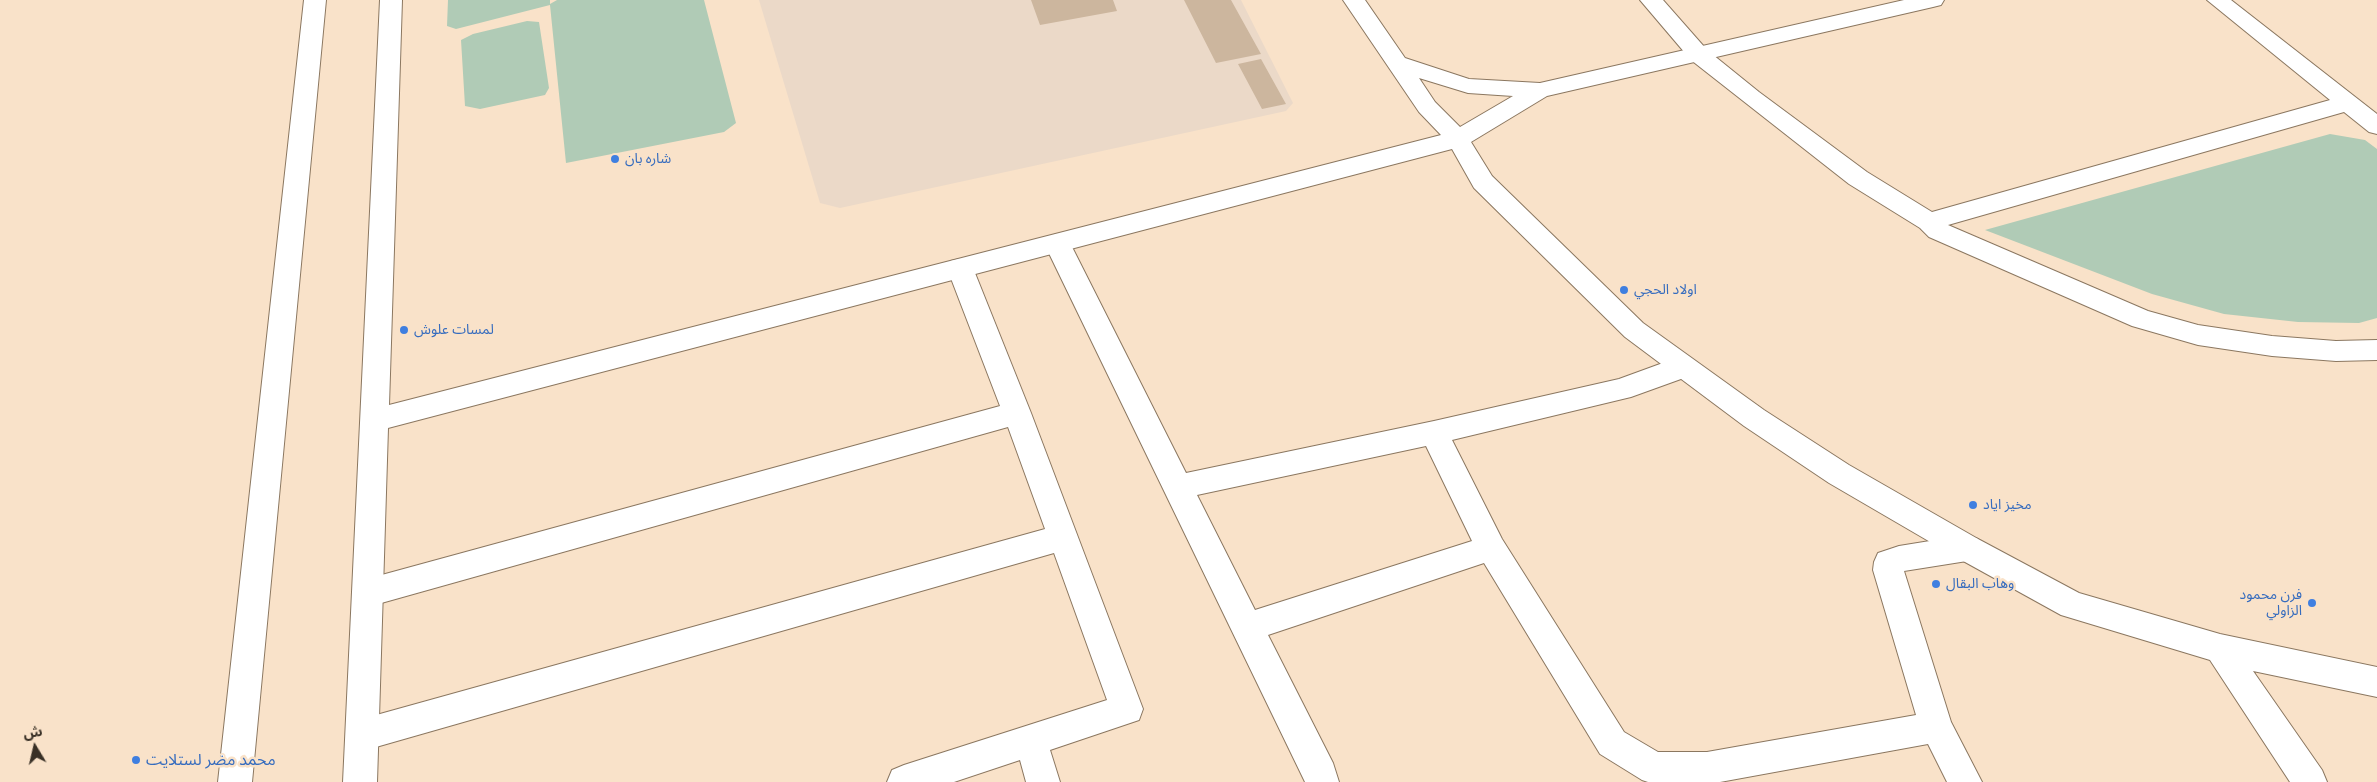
<!DOCTYPE html>
<html>
<head>
<meta charset="utf-8">
<style>
	body { margin:0 }
	#map { position:relative; width:2377px; height:782px; overflow:hidden; background:#f9e2c9; font-family:"PT Serif","Noto Sans Arabic",serif }
	canvas { display:block }
	.north { position:absolute; left:10px; top:722px; width:50px; height:50px; -webkit-text-stroke:4px #f9e2c9; paint-order:stroke; rotate:351deg; font-size:14px; font-weight:700; line-height:20px; text-align:center; color:#393026 }
	.north::after { content:''; display:block; margin:auto; width:18px; height:22px; background:#393026; clip-path:polygon(50% 0,100% 100%,50% 72%,0 100%) }
</style>
</head>
<body>
<div id="map">
<canvas width="2377" height="782"></canvas>
<div class="north">ش</div>
</div>
<script>
const context = document.querySelector('canvas').getContext('2d');
context.lineJoin = 'round';
function fill(path, color) { context.fillStyle = color; context.fill(path, 'evenodd'); }
const shape = rows => new Path2D(rows.map(r => 'M' + r).join(''));
function stroke(path, color, width, dash) { context.strokeStyle = color; context.lineWidth = width; context.lineCap = dash ? 'butt' : 'round'; context.setLineDash(dash || []); context.stroke(path); }
function write(font, color, halo, rows, align = 'center') {
  context.font = font + ' "PT Serif","Noto Sans Arabic",serif'; context.lineWidth = 5; context.setLineDash([]); context.textBaseline = 'middle'; context.strokeStyle = halo; context.fillStyle = color; for (const [text, x, y, turn = 0] of rows) {
    context.save(); context.translate(x, y); context.rotate((+turn || 0) * Math.PI / 180); context.textAlign = isNaN(turn) ? turn : align; if (halo) context.strokeText(text, 0, 0); context.fillText(text, 0, 0); context.restore();
  }
}
const education = shape([
	[759,0,1241,0,1293,103,1286,111,840,208,820,203]
]);
const green = shape([
	[448,0,550,0,550,4,557,0,704,0,736,123,724,132,566,163,550,5,456,29,447,26],
	[527,21,539,22,549,88,545,95,480,109,465,106,461,40,473,34],
	[2330,134,2365,140,2377,149,2377,318,2359,323,2298,322,2224,314,2152,294,1985,230]
]);
const building = shape([
	[1031,0,1113,0,1117,11,1040,25],
	[1184,0,1231,0,1261,54,1216,63],
	[1261,59,1286,104,1262,109,1238,64]
]);
const minor = shape([
	[1640,0,1663,0,1707,50,1759,92,1867,172,1932,212,2330,100,2207,0,2231,0,2377,114,2377,134,2369,132,2344,112,1948,225,2148,311,2198,325,2272,336,2336,341,2377,340,2377,360,2336,361,2272,356,2198,345,2132,326,1929,237,1920,228,1849,184,1691,60,1640,0],
	[1057,234,1066,237,1070,243,1186,473,1434,421,1619,379,1682,356,1692,359,1696,367,1692,375,1631,397,1452,440,1502,539,1624,732,1658,752,1707,752,1916,715,1873,570,1874,562,1878,553,1899,546,1967,535,1978,539,1982,548,1978,557,1967,561,1904,571,1951,722,1982,782,1947,782,1928,744,1720,782,1648,782,1642,780,1600,754,1484,563,1268,635,1333,763,1339,782,1305,782,1044,243,1048,237,1057,234],
	[1426,446,1472,541,1255,610,1197,495,1426,446],
	[960,259,969,261,973,268,1031,413,1143,709,1139,720,1050,750,1060,782,1026,782,1020,760,954,782,887,782,892,770,904,765,1107,700,1054,553,362,751,350,746,346,735,350,724,362,719,1045,529,1008,427,367,607,356,603,352,593,356,583,367,579,1000,406,947,268,951,261,960,259]
]);
const tertiary = shape([
	[304,0,326,0,252,782,218,782,304,0],
	[380,0,402,0,389,405,1441,135,1419,112,1343,0,1365,0,1405,58,1469,79,1540,83,1904,0,1944,0,1941,5,1933,7,1547,96,1471,142,1492,176,1643,323,1764,410,1849,465,1978,539,2079,593,2220,634,2377,667,2377,697,2253,671,2322,770,2327,782,2290,782,2210,660,2061,615,1956,557,1829,483,1744,426,1625,337,1474,188,1452,149,388,428,377,782,343,782,380,0],
	[1419,78,1468,93,1513,96,1460,127,1435,102,1419,78]
]);
const markers = [
	[615,159,5,"#3f7fe0"],
	[1624,290,5,"#3f7fe0"],
	[404,330,5,"#3f7fe0"],
	[1973,505,5,"#3f7fe0"],
	[1936,584,5,"#3f7fe0"],
	[2312,603,5,"#3f7fe0"],
	[136,760,5,"#3f7fe0"]
];
const shopNames = [
	["شاره بان",625,159],
	["اولاد الحجي",1634,290],
	["لمسات علوش",414,330],
	["مخيز اياد",1983,505],
	["وهاب البقال",1946,584],
	["فرن محمود",2302,595,"right"],
	["الزاولي",2302,611,"right"]
];
const nearShopnames = [
	["محمد مضر لستلايت",146,760]
];
fill(education, '#ebd9c8');
fill(green, '#b0cbb6');
fill(building, '#ccb69e');
stroke(minor, '#8b7760', 2);
stroke(tertiary, '#8b7760', 2);
fill(minor, '#fff');
fill(tertiary, '#fff');
for (const [x, y, r, color] of markers) { const dot = new Path2D(); dot.arc(x, y, r, 0, 2 * Math.PI); context.fillStyle = color; context.fill(dot); stroke(dot, '#f9e2c9', 2); }
write('14px', '#366cbe', '#f9e2c9', shopNames, 'left');
write('16px', '#366cbe', '#f9e2c9', nearShopnames, 'left');
</script>
</body>
</html>
